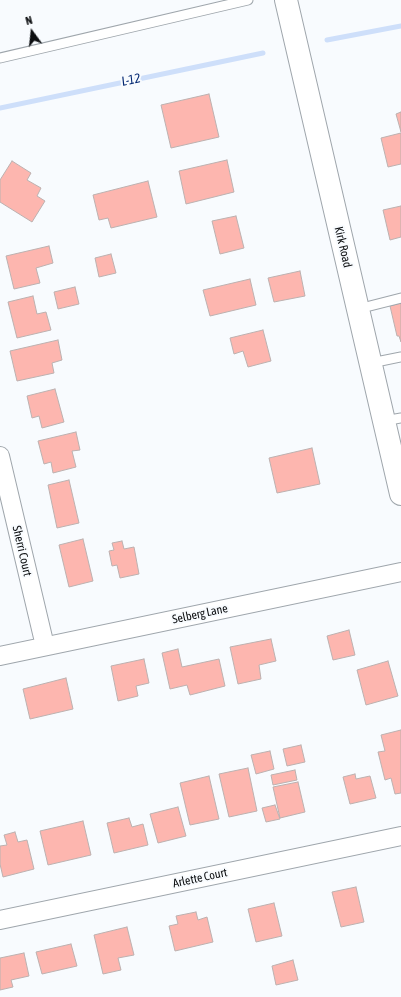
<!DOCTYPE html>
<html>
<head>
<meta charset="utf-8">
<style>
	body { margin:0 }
	#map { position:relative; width:401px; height:997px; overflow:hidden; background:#f8fbfe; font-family:"Asap Condensed",sans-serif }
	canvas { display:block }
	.north { position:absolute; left:12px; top:12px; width:40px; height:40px; -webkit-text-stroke:3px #f8fbfe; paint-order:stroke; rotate:345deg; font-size:11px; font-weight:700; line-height:16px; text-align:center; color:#0c0e10 }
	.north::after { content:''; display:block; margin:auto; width:14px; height:18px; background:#0c0e10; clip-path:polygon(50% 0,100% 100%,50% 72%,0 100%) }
</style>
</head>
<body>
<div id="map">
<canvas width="401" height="997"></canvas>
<div class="north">N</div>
</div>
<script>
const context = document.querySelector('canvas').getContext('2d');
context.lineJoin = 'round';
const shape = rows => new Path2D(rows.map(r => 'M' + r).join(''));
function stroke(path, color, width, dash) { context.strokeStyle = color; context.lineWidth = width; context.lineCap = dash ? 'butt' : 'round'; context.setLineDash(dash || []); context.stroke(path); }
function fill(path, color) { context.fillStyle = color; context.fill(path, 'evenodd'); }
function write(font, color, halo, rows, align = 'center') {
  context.font = font + ' "Asap Condensed",sans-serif'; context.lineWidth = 4; context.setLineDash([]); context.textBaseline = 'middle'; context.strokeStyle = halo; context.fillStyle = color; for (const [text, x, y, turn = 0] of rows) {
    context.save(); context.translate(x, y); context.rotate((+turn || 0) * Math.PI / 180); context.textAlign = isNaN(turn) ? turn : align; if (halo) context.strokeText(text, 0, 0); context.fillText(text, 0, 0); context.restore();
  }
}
const stream = shape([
	[327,40,401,26],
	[0,108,263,53]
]);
const building = shape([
	[209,94,219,137,171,148,161,105,209,94],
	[401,112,401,132,396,114,401,112],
	[401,133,401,164,388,167,381,138,401,133],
	[227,160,234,192,186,204,179,171,227,160],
	[12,161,31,173,27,180,41,188,37,196,45,201,32,222,0,202,0,180,12,161],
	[148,181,157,217,111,228,108,218,99,220,93,195,148,181],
	[401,206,401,237,390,240,383,210,401,206],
	[236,216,244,248,220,254,212,221,236,216],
	[49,246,53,263,36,268,40,283,14,289,6,256,49,246],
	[111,254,116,273,99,277,95,258,111,254],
	[300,271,305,296,274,302,268,278,300,271],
	[250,279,256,305,210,316,203,290,250,279],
	[75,287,79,304,58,309,54,292,75,287],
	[33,296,37,314,46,312,51,330,17,338,8,302,33,296],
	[401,303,401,342,399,336,397,336,390,306,401,303],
	[263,330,271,361,248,367,243,351,234,354,230,338,263,330],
	[58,340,62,360,52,363,54,373,17,381,10,351,58,340],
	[55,389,64,422,42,428,39,416,32,418,27,396,55,389],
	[76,432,80,450,72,451,76,467,53,473,51,462,44,464,38,441,76,432],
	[312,448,320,484,277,493,269,458,312,448],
	[69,480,79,523,57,528,48,485,69,480],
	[83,539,93,581,69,587,59,545,83,539],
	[122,541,124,549,134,547,139,574,120,578,117,565,112,566,109,551,114,550,112,543,122,541],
	[349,630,355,655,333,660,327,636,349,630],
	[271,639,276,661,259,665,261,679,238,684,230,647,271,639],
	[178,649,182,667,219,659,225,686,190,695,187,685,170,689,162,653,178,649],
	[144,659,149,683,136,686,138,696,118,701,111,666,144,659],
	[388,661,398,696,366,705,357,670,388,661],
	[66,678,73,709,30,719,23,689,66,678],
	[401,730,401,793,395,794,391,778,385,780,378,752,385,751,381,735,401,730],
	[301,745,305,762,287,766,283,749,301,745],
	[270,751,274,769,256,774,251,755,270,751],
	[248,768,257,811,229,817,219,774,248,768],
	[295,770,297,780,273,785,271,775,295,770],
	[355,774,356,779,370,776,376,798,350,804,343,777,355,774],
	[209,776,219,819,190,825,180,783,209,776],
	[298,782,305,812,280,818,273,787,298,782],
	[275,805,280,819,266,822,262,808,275,805],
	[178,807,186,836,158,843,150,814,178,807],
	[129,818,132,827,143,824,148,845,114,853,107,823,129,818],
	[83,821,91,855,48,865,40,831,83,821],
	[15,832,18,842,27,840,34,869,3,877,0,864,0,846,7,845,4,835,15,832],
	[356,887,364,922,341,927,332,892,356,887],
	[274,903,282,936,256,942,248,909,274,903],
	[196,912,198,920,207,917,213,942,175,951,169,926,178,924,176,916,196,912],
	[127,927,134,955,118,958,121,970,103,974,94,935,127,927],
	[71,944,77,966,42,974,36,952,71,944],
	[24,953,29,976,11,980,13,987,0,990,0,958,24,953],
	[293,960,298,980,276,985,272,966,293,960]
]);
const lane = shape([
	[0,58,248,0],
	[358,309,401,298],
	[371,363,401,357],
	[384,421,401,418]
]);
const street = shape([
	[0,456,45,646],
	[0,656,401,572],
	[0,920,401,836]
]);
const secondary = shape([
	[286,0,401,494]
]);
const streetNames = [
	["Kirk Road",343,247,77],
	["Sherri Court",22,551,77],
	["Selberg Lane",200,614,-12],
	["Arlette Court",200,878,-12]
];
const waterNames = [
	["L-12",131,80,-12]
];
stroke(stream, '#cedffa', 5);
fill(building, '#fdb6af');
stroke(building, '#bcb1b0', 1);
stroke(lane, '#9fa6ac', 11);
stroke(street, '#9fa6ac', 20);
stroke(secondary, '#9fa6ac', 24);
stroke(lane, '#fff', 9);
stroke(street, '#fff', 18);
stroke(secondary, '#fff', 22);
write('12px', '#0c0e10', '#f8fbfe', streetNames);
write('italic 13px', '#002671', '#f8fbfe', waterNames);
</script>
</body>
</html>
